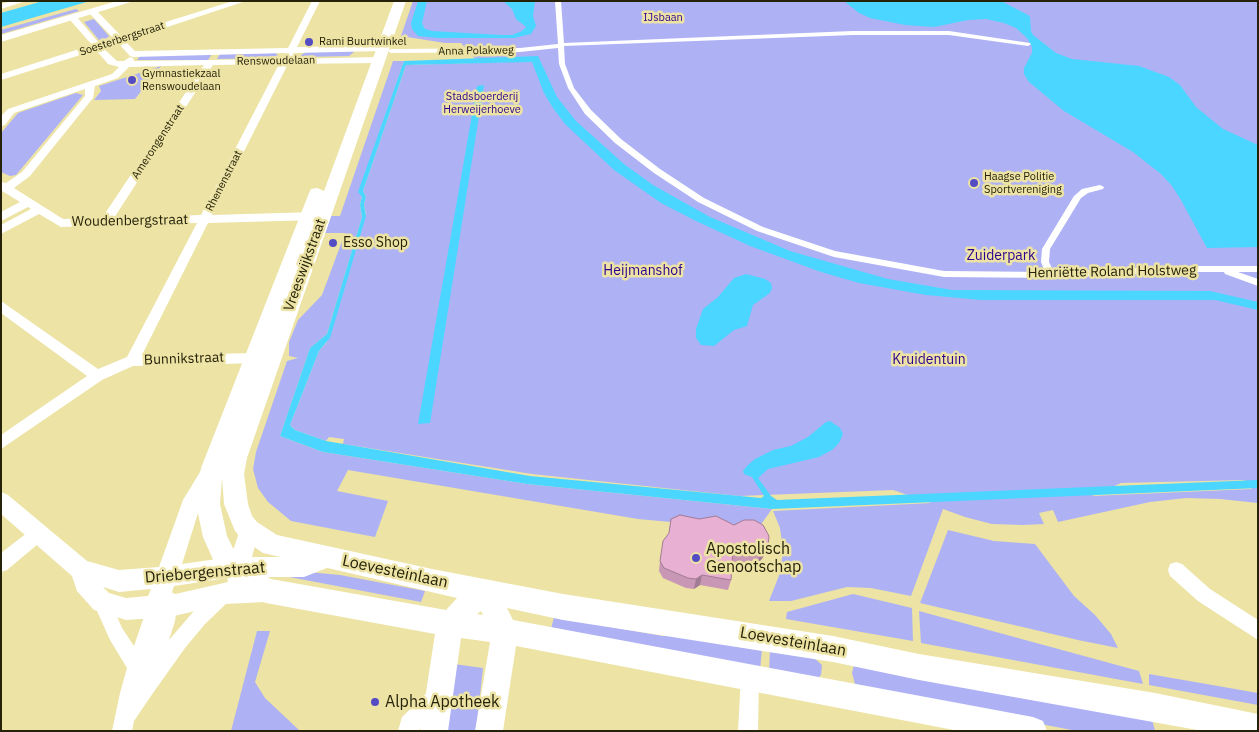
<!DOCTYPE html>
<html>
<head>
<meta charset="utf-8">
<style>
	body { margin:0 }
	#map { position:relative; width:1259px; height:732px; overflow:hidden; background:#ece3a5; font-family:"IBM Plex Sans",sans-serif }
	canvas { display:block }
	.frame { position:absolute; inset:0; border:2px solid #252209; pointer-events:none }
</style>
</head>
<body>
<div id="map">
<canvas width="1259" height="732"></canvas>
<div class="frame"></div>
</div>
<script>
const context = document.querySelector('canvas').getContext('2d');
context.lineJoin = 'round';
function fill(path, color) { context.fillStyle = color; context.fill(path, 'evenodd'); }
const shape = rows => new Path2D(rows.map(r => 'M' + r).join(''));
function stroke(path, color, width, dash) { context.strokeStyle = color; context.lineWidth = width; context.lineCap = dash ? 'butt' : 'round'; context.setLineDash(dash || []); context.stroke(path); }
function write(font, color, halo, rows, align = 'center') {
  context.font = font + ' "IBM Plex Sans",sans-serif'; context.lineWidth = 5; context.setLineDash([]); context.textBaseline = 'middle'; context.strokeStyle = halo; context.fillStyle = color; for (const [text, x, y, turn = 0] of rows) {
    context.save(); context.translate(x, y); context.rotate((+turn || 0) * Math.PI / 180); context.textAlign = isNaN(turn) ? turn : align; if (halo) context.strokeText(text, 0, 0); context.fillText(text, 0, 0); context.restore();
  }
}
const green = shape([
	[413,1,1258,1,1258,503,1220,499,1186,498,1150,502,1058,522,1053,510,1039,513,1044,524,1023,525,992,524,965,517,943,509,911,596,871,588,847,587,791,601,769,601,780,573,783,551,780,528,773,511,931,503,893,490,739,496,532,474,343,444,344,439,329,437,326,441,295,430,290,425,319,351,327,342,366,214,364,204,366,197,363,191,406,65,507,62,476,60,461,43,445,43,401,36],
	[1244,480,1252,489,1092,496,1121,483],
	[76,9,79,11,1,34,1,30],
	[94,19,109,36,107,38,99,40,84,22],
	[352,51,354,52,349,56,302,57,301,55,306,52],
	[275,53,278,55,270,58,217,59,220,54],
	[212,54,208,60,137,60,140,56],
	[393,61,404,61,359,192,362,197,360,205,362,217,327,334,310,348,280,436,323,452,527,484,772,509,757,530,638,519,348,470,337,491,388,501,375,537,291,521,268,502,258,488,253,469,256,452,287,361,298,358,289,356,289,342,298,320,322,295,345,233,325,233,331,216,340,216],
	[161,66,135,99,94,100,101,91,99,86],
	[76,93,83,95,16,175,10,176,1,172,1,133,18,113],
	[948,530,994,541,1035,544,1074,596,1095,615,1111,634,1118,648,1078,640,920,603],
	[287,570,340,575,425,591,421,602,284,576],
	[853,594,912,608,913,641,786,619,787,612],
	[919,611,1139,671,1143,684,921,643],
	[554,617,663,636,692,635,762,649,760,670,551,629],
	[257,631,270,631,255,682,265,698,300,731,231,731],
	[770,650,813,657,822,665,821,675,817,679,769,672],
	[454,664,483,668,476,731,444,731],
	[854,665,1151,715,1155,731,1077,731,863,690,855,684,852,673],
	[1149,674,1258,693,1258,705,1149,685]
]);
const water = shape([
	[43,1,90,1,1,27,1,13],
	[418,1,427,1,422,23,425,29,432,31,501,35,512,35,522,31,526,27,516,19,512,9,503,1,535,1,533,16,536,26,531,34,514,38,438,38,418,36,412,29,411,23],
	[844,1,1001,1,1028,15,1030,17,1031,31,1033,35,1056,53,1072,59,1139,66,1169,77,1180,85,1196,107,1223,129,1258,145,1258,247,1207,248,1181,200,1172,186,1161,174,1133,152,1064,111,1029,82,1024,74,1024,68,1032,53,1032,47,1027,38,1016,28,1004,23,986,19,968,20,934,27,905,25,870,18,859,13],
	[538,56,557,97,576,121,624,164,653,185,710,217,790,251,888,279,952,290,1210,291,1258,302,1258,310,1215,300,981,300,926,295,859,283,821,272,750,246,696,221,661,203,614,170,565,124,553,108,544,93,532,62,406,65,363,191,366,197,364,204,366,216,330,338,319,351,290,425,295,430,326,441,530,476,761,498,764,496,752,477,744,474,743,471,747,466,755,459,773,450,791,446,808,437,826,422,830,421,840,428,843,434,839,443,832,450,819,457,768,469,758,478,771,496,777,500,1258,480,1258,488,772,509,527,484,323,452,280,436,310,348,327,334,362,217,360,205,362,197,358,192,404,61],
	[484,85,430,423,418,424,477,86],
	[746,274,765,279,771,283,772,288,770,293,753,305,747,326,734,330,714,346,701,345,696,338,696,329,703,309,718,297,734,278]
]);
const pedestrian = shape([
	[555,1,561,1,564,43,853,31,949,31,1030,43,1031,44,1028,46,949,35,853,35,564,46,565,64,574,88,591,110,621,139,660,169,704,198,763,227,835,251,944,271,1045,272,1041,262,1042,249,1074,196,1082,189,1100,185,1104,187,1103,189,1088,193,1081,198,1050,249,1049,262,1054,272,1172,266,1258,266,1258,272,1238,272,1258,279,1258,286,1225,274,1224,272,1172,272,1051,278,944,277,834,257,757,231,698,202,654,173,615,143,585,114,568,88,559,64,558,48,520,52,391,53,388,51,391,49,520,48,558,44,555,1]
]);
const minor = shape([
	[12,1,26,1,1,9,1,4,12,1],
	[233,1,246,1,125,41,135,51,288,48,312,1,320,1,297,47,384,45,388,48,384,51,294,53,291,59,379,57,383,60,379,63,288,64,212,215,317,212,323,216,317,220,208,223,142,355,263,353,268,354,270,358,268,362,263,363,133,366,102,380,1,449,1,435,87,376,1,313,1,301,98,369,127,357,197,223,61,227,39,214,1,234,1,225,31,209,28,207,1,221,1,212,20,202,2,191,1,182,6,183,22,172,85,96,85,89,14,113,5,125,1,126,1,116,8,109,112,74,119,67,108,64,96,50,1,80,1,74,92,45,70,20,70,16,76,16,99,43,114,39,90,14,90,10,96,10,121,36,233,1],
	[118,43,130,56,133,57,285,53,282,59,134,61,133,58,130,57,124,61,117,61,103,48,118,43],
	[279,64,201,215,114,218,213,65,279,64],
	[204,65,102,218,63,219,14,188,30,176,93,98,95,86,118,78,129,67,204,65],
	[38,526,44,529,46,534,44,539,7,570,1,572,1,553,32,529,38,526],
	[1176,562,1182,564,1210,589,1258,620,1258,640,1198,601,1170,576,1168,570,1170,564,1176,562],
	[223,586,229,589,232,595,229,601,205,624,185,648,153,693,134,721,132,731,112,731,120,693,127,668,110,640,93,602,96,596,102,593,108,596,122,628,134,646,149,602,155,599,160,601,163,594,169,591,175,594,178,600,175,621,169,640,193,612,217,589,223,586],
	[750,667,757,669,759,676,758,731,738,731,741,676,743,669,750,667],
	[437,688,444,690,446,697,444,704,418,731,398,731,402,717,430,690,437,688]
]);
const tertiary = shape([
	[117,1,134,1,1,42,1,35,117,1],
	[210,464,217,467,220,473,199,510,182,564,231,557,242,523,249,520,256,523,259,530,252,557,304,557,329,547,337,550,340,557,337,564,304,577,246,577,244,581,266,580,274,583,277,591,274,599,266,602,225,604,170,617,126,620,94,610,77,591,72,576,1,514,1,492,8,495,87,561,119,570,159,567,183,500,203,467,210,464],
	[227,578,228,582,171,595,174,586,227,578],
	[103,587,119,592,151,589,148,596,126,598,109,593,103,587]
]);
const secondary = shape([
	[394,1,406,1,247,458,244,474,248,504,252,516,257,522,277,535,432,569,563,594,833,636,919,654,1155,693,1258,714,1258,731,1203,731,919,680,833,662,563,620,507,608,513,620,1033,717,1043,721,1047,731,959,731,516,646,503,731,475,731,490,642,461,638,448,731,420,731,435,634,266,603,257,600,229,580,215,564,203,537,196,504,201,468,309,193,311,189,317,188,324,191,394,1],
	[222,478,224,504,235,531,241,538,263,553,457,598,446,610,271,579,247,564,233,548,227,536,220,504,222,478],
	[481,611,483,615,477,614,481,611]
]);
const wall = shape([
	[671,519,764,556,757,565,747,567,732,562,731,580,728,590,700,585,694,589,686,588,663,578,659,571,660,561,669,533]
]);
const shadedWall = shape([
	[768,546,764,556,757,565,760,554],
	[702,575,700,585,694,589,696,579]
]);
const building = shape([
	[680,515,699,519,716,516,734,525,744,520,754,520,763,525,769,536,768,546,760,554,751,556,733,551,731,580,702,575,696,579,688,578,664,568,660,561,663,541,669,533,671,519,680,515]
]);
const markers = [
	[309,42,5,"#544cc3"],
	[132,80,5,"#544cc3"],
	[974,183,5,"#544cc3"],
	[333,243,5,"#544cc3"],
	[696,558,5,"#544cc3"],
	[375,702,5,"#544cc3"]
];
const farParknames = [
	["IJsbaan",663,18],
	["Stadsboerderij",482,97],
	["Herweijerhoeve",482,110]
];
const farStreetnames = [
	["Soesterbergstraat",122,39,-18],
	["Anna Polakweg",476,51,-1],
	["Renswoudelaan",276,61,-1],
	["Amerongenstraat",158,142,-57],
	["Rhenenstraat",224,181,-63]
];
const farPoinames = [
	["Rami Buurtwinkel",319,42],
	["Gymnastiekzaal",142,74],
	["Renswoudelaan",142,87],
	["Haagse Politie",984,177],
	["Sportvereniging",984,190]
];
const streetNames = [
	["Woudenbergstraat",130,221,-1],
	["Vreeswijkstraat",305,265,-70],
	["Henriëtte Roland Holstweg",1112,272,-1],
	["Bunnikstraat",184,359,-2]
];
const poiNames = [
	["Esso Shop",343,243]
];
const parkNames = [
	["Zuiderpark",1001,256],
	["Heijmanshof",643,271],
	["Kruidentuin",929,360]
];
const nearPoinames = [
	["Apostolisch",706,549],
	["Genootschap",706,567],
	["Alpha Apotheek",385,702]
];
const nearStreetnames = [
	["Loevesteinlaan",395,572,12],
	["Driebergenstraat",205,573,-5],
	["Loevesteinlaan",793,642,10]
];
fill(green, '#aeb2f5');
fill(water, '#4ad6fe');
fill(pedestrian, '#fff');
fill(minor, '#fff');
fill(tertiary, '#fff');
fill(secondary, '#fff');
fill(wall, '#c897b5');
fill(shadedWall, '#a27b94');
fill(building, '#e8b0d3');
stroke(building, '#a27b94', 1);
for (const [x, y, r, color] of markers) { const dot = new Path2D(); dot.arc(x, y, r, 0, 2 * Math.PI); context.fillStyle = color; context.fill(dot); stroke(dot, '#ece3a5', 2); }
write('11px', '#2d008d', '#ece3a5', farParknames);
write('11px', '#252209', '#ece3a5', farStreetnames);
write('11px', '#252209', '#ece3a5', farPoinames, 'left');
write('14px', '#252209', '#ece3a5', streetNames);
write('14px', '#252209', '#ece3a5', poiNames, 'left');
write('14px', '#2d008d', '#ece3a5', parkNames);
write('16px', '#252209', '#ece3a5', nearPoinames, 'left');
write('16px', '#252209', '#ece3a5', nearStreetnames);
</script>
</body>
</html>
